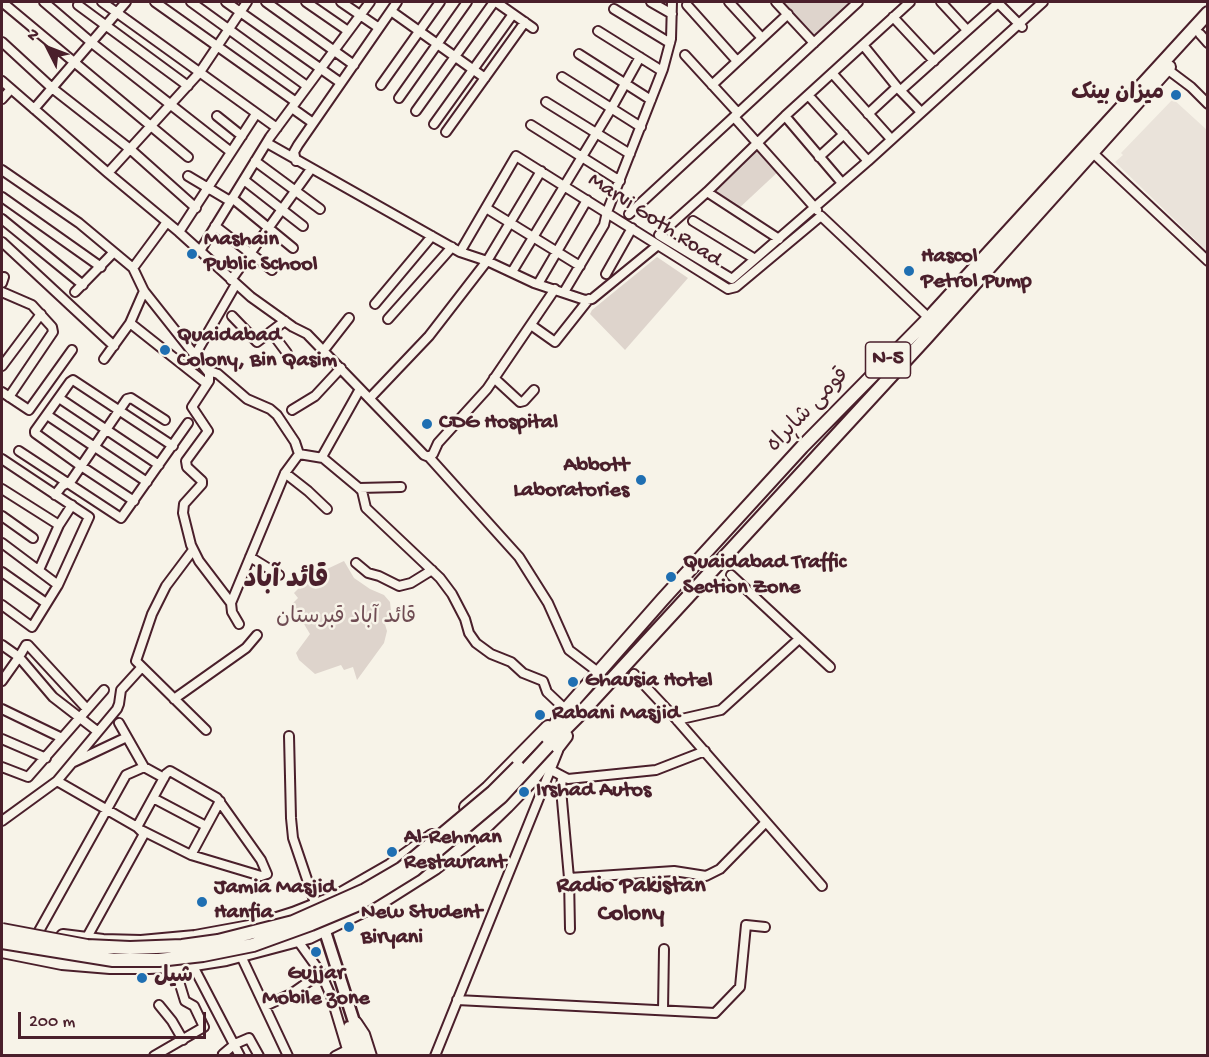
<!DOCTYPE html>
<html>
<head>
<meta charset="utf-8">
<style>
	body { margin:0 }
	#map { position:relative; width:1209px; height:1057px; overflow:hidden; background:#f7f3e8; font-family:"Gochi Hand",sans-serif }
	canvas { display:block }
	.frame { position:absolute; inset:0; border:3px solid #4a1f2b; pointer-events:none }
	.north { position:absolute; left:18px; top:18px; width:60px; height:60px; -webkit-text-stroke:4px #f7f3e8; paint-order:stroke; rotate:312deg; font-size:16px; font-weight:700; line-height:24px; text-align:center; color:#4a1f2b }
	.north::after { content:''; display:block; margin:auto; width:21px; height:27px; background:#4a1f2b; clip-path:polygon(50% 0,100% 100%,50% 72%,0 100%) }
	.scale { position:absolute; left:18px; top:1012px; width:188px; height:27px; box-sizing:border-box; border:3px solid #4a1f2b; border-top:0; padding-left:8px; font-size:18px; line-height:21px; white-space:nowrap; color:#4a1f2b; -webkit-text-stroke:4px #f7f3e8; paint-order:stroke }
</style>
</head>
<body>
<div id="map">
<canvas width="1209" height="1057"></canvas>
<div class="frame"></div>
<div class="north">N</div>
<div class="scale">200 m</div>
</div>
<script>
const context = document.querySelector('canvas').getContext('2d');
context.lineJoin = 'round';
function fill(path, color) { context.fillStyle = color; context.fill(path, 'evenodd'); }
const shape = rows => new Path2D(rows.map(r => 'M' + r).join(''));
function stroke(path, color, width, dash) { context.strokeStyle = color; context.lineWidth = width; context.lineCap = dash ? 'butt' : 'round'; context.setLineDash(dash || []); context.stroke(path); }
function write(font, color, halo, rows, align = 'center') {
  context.font = font + ' "Gochi Hand","Playpen Sans Arabic",sans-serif'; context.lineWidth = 5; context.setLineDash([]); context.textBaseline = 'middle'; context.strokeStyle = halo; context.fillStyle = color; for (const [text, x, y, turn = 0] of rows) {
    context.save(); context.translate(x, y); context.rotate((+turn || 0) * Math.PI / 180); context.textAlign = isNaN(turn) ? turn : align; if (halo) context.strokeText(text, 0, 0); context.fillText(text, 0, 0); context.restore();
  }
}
const built = shape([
	[1173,99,1207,130,1207,251,1115,162,1123,155,1121,153]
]);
const green = shape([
	[776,2,858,2,814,43],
	[757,142,781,169,736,211,707,192],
	[657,257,688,278,625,350,590,314,592,310],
	[344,561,354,578,370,589,384,595,390,602,391,611,384,621,387,631,384,643,357,680,353,667,344,670,341,665,315,674,299,660,296,653,310,634,292,604,298,598,294,593,310,577]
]);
const minor = shape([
	[2,2,188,157],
	[44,2,92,43,231,152],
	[102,2,277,128],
	[155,2,296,102],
	[191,2,307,86],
	[226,2,341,83],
	[266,2,354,65],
	[306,2,348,31],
	[341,2,379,28],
	[496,2,533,28],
	[651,2,672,14],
	[729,2,762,38],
	[776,2,814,43],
	[941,2,967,30],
	[997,2,1022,27],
	[78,5,188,86],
	[687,5,737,61],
	[614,9,670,43],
	[391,11,485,78],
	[893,17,934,61],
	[598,31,662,71],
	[1200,34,1208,43],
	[2,42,52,88,130,149,196,208],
	[863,45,897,87,921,112],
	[579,54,651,100],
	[685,55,738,113],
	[1167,69,1191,87,1208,104],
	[832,73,891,139],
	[562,77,641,127],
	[2,81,108,173,179,232,251,297,293,327,307,334,424,455,429,457,433,454,438,443,487,389,555,289],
	[381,85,440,2],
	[712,85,788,14],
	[901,90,998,3],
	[808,95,868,161,1043,2],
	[399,98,467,2],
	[2,99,11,89],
	[546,102,630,154],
	[292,108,313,123],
	[34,109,126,2],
	[416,111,494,2],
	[868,114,897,87],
	[217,116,242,136],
	[785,116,842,183],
	[734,117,817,210],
	[434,124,513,14],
	[531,125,620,181],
	[446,132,525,22],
	[267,143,460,252,487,261,534,283,585,300,592,299,658,245],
	[1093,153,1208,261],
	[819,157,844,134],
	[255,161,320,209],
	[296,161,294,152,298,145,397,2],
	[868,161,732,279,659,235,707,192,785,116,910,2],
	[2,170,79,223,133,268,144,291,209,373,209,381,192,407,208,431,186,461,187,467,202,481,202,484,184,504,183,513,191,545,199,561,231,603],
	[108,173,200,72,247,2],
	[188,176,230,201],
	[244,180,303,226],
	[707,192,779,239],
	[2,197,101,267],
	[232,198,293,248],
	[486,208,580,266],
	[629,214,858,2],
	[2,219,83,285],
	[693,221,755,259],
	[215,226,272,270],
	[179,232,256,114],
	[2,242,114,346],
	[200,251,270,137,370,2],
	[460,252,516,156,728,289,736,287,821,216,929,318],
	[133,268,167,222],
	[512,272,611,109,640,57],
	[606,274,632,228],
	[231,280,311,169],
	[2,283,4,277],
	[538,284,587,200],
	[2,292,32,305,52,327,53,332,9,397],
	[75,292,113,253],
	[564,292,604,225,607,212,663,69,671,39,672,2],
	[375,304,432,236],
	[232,316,257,342,285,321],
	[388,319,452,247],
	[130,323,207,384],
	[531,325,555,342,589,299],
	[272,333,287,353],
	[324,350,349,318],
	[195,355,236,284],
	[104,359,130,323,144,291],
	[2,366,41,314],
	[207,370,218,374,247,399,270,409,277,415,295,442,299,454],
	[494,378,520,402,524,401,534,390],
	[360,389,323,455,323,458,359,488,362,491,366,508,440,578,452,594,465,619,469,633,476,643,491,654,511,662,523,673,543,681,547,692,565,709],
	[2,392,29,410,72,350],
	[59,398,159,465],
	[370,398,429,336,487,261,541,171],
	[292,410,315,396,341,368],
	[47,415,147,482],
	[19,451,121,518,188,423],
	[429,457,519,557,548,603,569,650,598,672],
	[2,459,89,517,58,585,32,627,2,605],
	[285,473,308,491,327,509],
	[359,488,401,487],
	[2,489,59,525],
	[55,495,62,486,71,481,127,399,131,398,165,420],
	[134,501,81,466,35,433,35,431,70,382,73,380,173,446],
	[2,516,33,538],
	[2,543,58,585],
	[193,550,166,586,152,614,136,661,206,730],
	[250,557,279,575],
	[356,563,368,573,379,576,399,586,411,583,432,570],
	[39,570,59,525,72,505],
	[2,572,46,603],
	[731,575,830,667],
	[239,624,232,612,231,603,285,473,299,454,323,458],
	[2,645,19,657,26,645,28,645,87,709],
	[634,674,677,720,822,886],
	[2,681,19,657,53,697,97,731],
	[174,699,246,648,257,635],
	[2,709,62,738],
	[677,720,721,710,799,639],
	[119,723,144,767,164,778],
	[289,736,291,818,293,838,316,906],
	[2,739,46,758],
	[74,762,127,737],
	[2,767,28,777,104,690],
	[551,770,568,779,656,770,705,751],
	[562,777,561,789,569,878,570,929],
	[57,781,137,827,144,834,86,939],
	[153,798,206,826],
	[2,821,57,781,117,709,119,704,121,690,141,668],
	[137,827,166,774,170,771,217,798,261,860,267,874,261,876,191,855,143,831],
	[191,855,220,801],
	[569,878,674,871,706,876,720,869,766,822],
	[39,931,126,775,144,767],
	[298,941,321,973,331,996,349,1056],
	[241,956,288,1056],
	[192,964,240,1056],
	[457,1000,715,1013,740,987,746,925,765,927],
	[159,1005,172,1021,183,1040],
	[265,1006,291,994,321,973],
	[663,1010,664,949],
	[357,1022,365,1034,372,1056],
	[154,1056,204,1027,194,1006,185,1001,174,965],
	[224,1056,223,1054,235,1044,249,1038,259,1056],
	[335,1056,347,1050],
	[435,1056,558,751]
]);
const major = shape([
	[322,922,365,1056],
	[349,1027,357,1056]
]);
const highway = shape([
	[545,739,568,707,663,599,802,447,929,318,1208,13],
	[548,746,580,714,926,338,1169,67],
	[466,807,488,788,548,727],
	[63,936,103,941,141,942,195,937,255,926,293,914,336,897,390,866,432,836],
	[2,951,62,963,110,967,149,967,188,965,226,959,309,937,383,901,435,868,476,836,507,806,532,780,566,736]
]);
const highwayBridge = shape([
	[2,930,87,946,130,948,182,946,218,941,293,922,365,890,401,869,493,792,518,767],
	[2,942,113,960,159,960,203,955,253,945,311,924,359,904,414,870,501,797,548,746]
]);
const markers = [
	[1176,95,6,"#1f6fb2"],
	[192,254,6,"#1f6fb2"],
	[909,271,6,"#1f6fb2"],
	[165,350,6,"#1f6fb2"],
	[427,424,6,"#1f6fb2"],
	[641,480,6,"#1f6fb2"],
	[671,577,6,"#1f6fb2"],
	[573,682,6,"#1f6fb2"],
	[540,715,6,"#1f6fb2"],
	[524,792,6,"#1f6fb2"],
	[392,852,6,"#1f6fb2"],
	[202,902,6,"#1f6fb2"],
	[349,927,6,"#1f6fb2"],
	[316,952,6,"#1f6fb2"],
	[142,978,6,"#1f6fb2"]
];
const shields = [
	[888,360,45]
];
const shieldNames = [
	["N-5",888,360]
];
const poiNames = [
	["میزان بینک",1164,95,"right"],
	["Mashain",204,241],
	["Public School",204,266],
	["Hascol",921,258],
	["Petrol Pump",921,283],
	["Quaidabad",177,337],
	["Colony, Bin Qasim",177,362],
	["CDG Hospital",439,424],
	["Abbott",629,467,"right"],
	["Laboratories",629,492,"right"],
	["Quaidabad Traffic",683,564],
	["Section Zone",683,589],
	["Ghausia Hotel",585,682],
	["Rabani Masjid",552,715],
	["Irshad Autos",536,792],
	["Al-Rehman",404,839],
	["Restaurant",404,864],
	["Jamia Masjid",214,889],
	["Hanfia",214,914],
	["New Student",361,914],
	["Biryani",361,939],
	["Gujjar",316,975,"center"],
	["Mobile zone",316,1000,"center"],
	["شیل",154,978]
];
const streetNames = [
	["Marvi Goth Road",654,221,33],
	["قومی شاہراہ",809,411,-46]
];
const parkNames = [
	["قائد آباد قبرستان",346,619]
];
const neighbourhoodNames = [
	["Radio Pakistan",631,887],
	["Colony",631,915]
];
const districtNames = [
	["قائد آباد",286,582]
];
fill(built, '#eae3da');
fill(green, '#ded4cc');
stroke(minor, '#4a1f2b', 12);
stroke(major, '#4a1f2b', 15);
stroke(highway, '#4a1f2b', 16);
stroke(minor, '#f7f3e8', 8);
stroke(major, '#f7f3e8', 10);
stroke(highway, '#f7f3e8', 12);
stroke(highwayBridge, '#4a1f2b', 16, []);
stroke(highwayBridge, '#f7f3e8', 12);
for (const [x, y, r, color] of markers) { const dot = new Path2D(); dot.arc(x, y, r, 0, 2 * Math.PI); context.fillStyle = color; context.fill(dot); stroke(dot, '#f7f3e8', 2); }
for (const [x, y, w] of shields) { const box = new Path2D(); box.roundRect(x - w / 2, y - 18, w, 36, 4.5); context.fillStyle = '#f7f3e8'; context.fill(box); stroke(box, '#4a1f2b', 1.5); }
write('bold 21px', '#4a1f2b', null, shieldNames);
write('bold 22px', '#4a1f2b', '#f7f3e8', poiNames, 'left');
write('22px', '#4a1f2b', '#f7f3e8', streetNames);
write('22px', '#6f4c53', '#f7f3e8', parkNames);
write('bold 24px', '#4a1f2b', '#f7f3e8', neighbourhoodNames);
write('bold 28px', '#4a1f2b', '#f7f3e8', districtNames);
</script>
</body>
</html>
